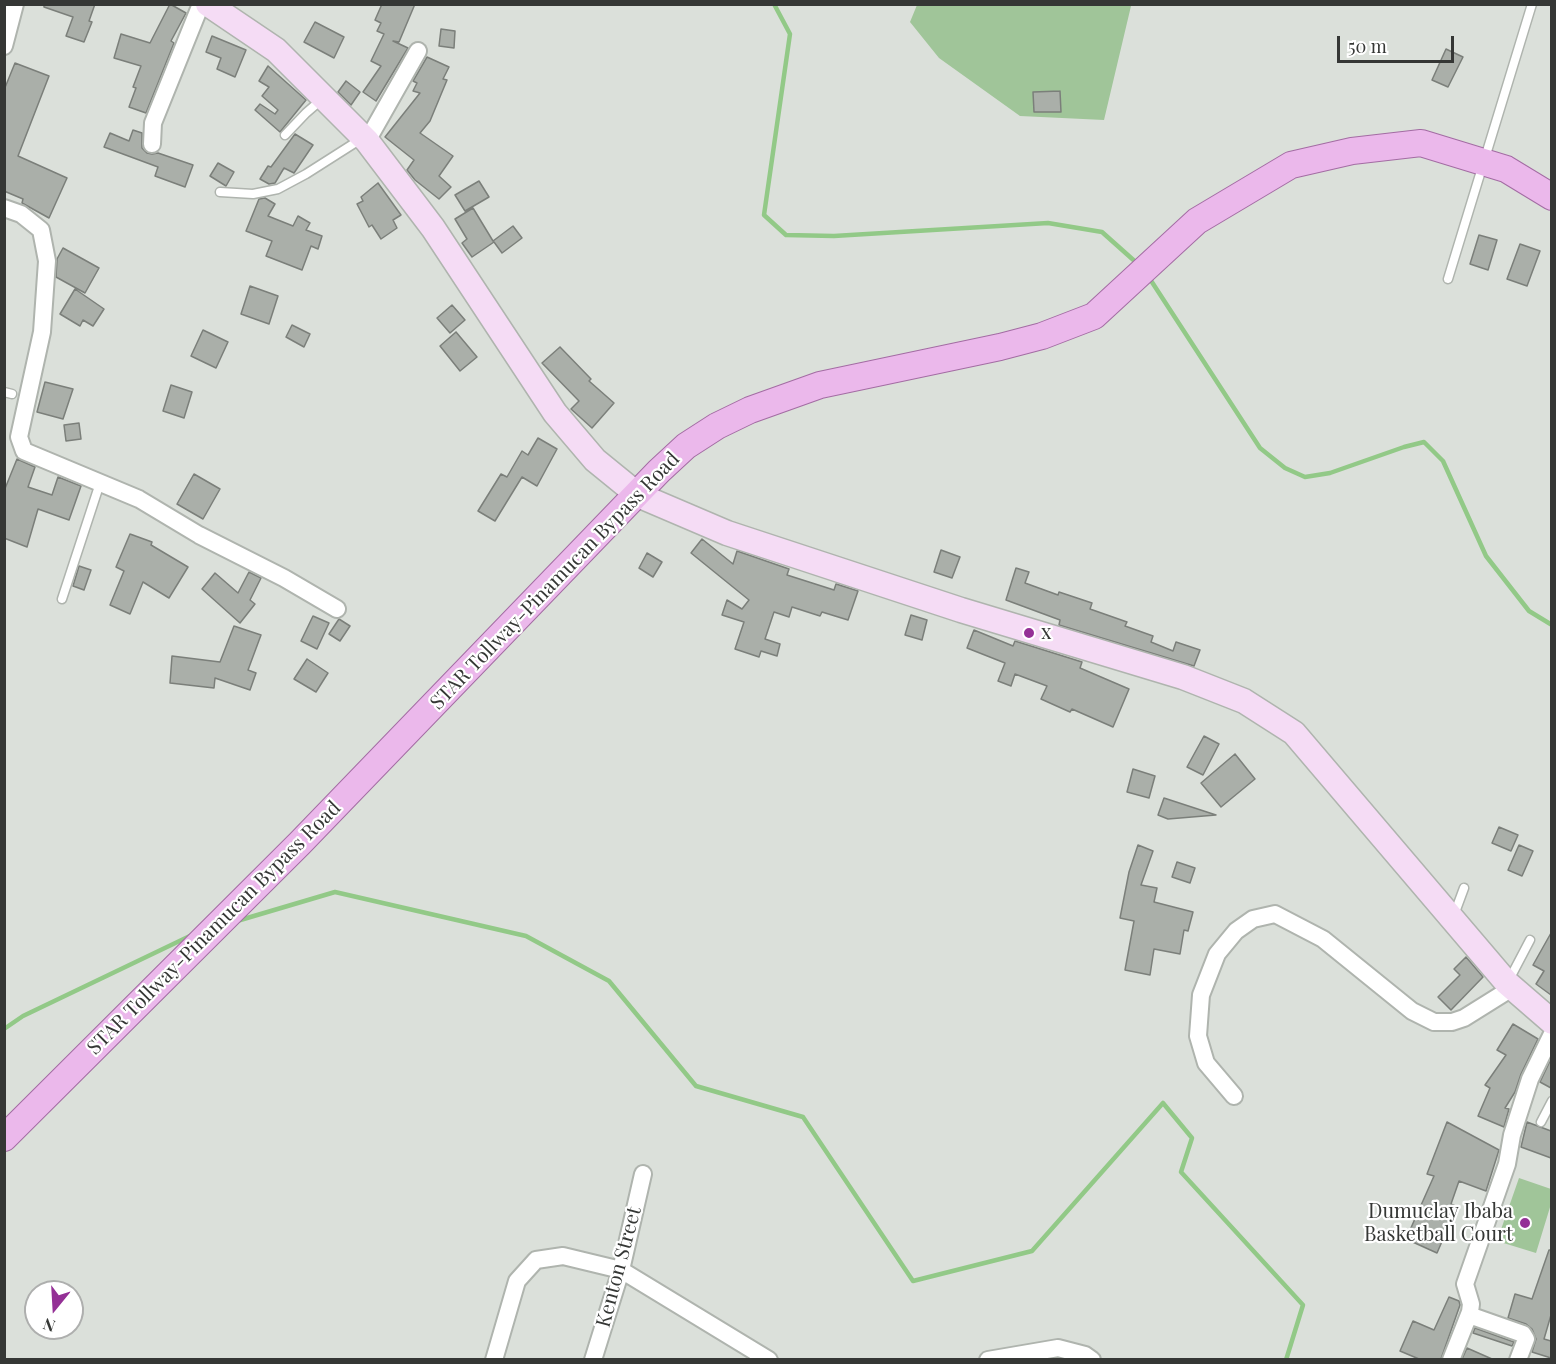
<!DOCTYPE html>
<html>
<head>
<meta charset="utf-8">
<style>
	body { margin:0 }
	#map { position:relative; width:1556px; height:1364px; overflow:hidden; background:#dbe0da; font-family:"Playfair Display",serif }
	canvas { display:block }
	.frame { position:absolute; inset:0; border:6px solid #353735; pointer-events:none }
	.north { position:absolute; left:24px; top:1280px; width:60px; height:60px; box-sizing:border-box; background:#fff; border:2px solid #aeafae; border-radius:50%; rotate:198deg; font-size:16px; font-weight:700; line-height:24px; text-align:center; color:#353735 }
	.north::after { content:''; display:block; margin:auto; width:21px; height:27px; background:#943096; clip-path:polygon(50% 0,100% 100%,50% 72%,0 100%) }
	.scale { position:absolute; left:1337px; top:36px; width:117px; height:27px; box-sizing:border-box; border:3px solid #353735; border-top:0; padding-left:8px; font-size:18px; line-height:21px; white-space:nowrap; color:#353735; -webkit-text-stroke:4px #fff; paint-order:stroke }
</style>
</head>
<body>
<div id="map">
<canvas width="1556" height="1364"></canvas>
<div class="frame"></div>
<div class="north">N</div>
<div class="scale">50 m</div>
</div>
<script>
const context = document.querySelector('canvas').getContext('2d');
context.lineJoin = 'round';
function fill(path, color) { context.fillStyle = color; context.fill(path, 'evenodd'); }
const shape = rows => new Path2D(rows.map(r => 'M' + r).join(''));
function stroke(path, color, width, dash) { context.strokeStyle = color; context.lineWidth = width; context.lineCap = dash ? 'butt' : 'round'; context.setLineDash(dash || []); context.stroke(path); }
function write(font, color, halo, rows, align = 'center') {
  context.font = font + ' "Playfair Display",serif'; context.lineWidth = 4.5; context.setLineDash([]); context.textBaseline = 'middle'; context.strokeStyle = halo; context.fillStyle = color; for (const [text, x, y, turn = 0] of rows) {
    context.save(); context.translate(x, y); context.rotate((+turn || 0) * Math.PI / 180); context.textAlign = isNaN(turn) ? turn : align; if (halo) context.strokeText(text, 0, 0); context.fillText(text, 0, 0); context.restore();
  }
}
const green = shape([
	[1128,4,1131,6,1104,120,1020,116,939,58,910,22,917,5],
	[1519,1178,1551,1189,1551,1204,1536,1253,1497,1241]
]);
const stream = shape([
	[774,4,790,34,764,215,786,235,834,236,1048,223,1102,232,1139,265],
	[1148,276,1260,448,1285,468,1305,477,1330,473,1404,447,1424,442,1443,461,1486,556,1529,611,1552,625],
	[237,921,335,892,526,936,609,981,696,1086,803,1117,913,1281,1032,1251,1163,1103,1192,1138,1181,1172,1303,1305,1286,1360],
	[4,1029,23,1016,192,935]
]);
const building = shape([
	[44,4,95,4,89,21,92,22,84,42,66,36,73,17,44,7,44,4],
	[170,4,186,13,171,41,174,43,146,113,129,107,136,88,133,87,141,66,114,58,121,34,150,43,170,4],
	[382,4,415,4,399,42,393,41,408,48,376,101,363,92,381,66,371,61,384,34,377,31,381,23,375,20,382,4],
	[315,22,344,37,334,58,304,42,315,22],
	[441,29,455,31,454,48,439,46,441,29],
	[212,36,246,50,235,77,217,69,221,58,206,52,212,36],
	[1446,49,1463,57,1448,87,1432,80,1446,49],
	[427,57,449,67,443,79,447,80,430,121,420,133,453,156,439,176,451,187,439,199,415,180,407,170,414,160,385,137,420,93,413,91,417,83,413,81,427,57],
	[15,63,49,76,18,156,67,178,49,218,22,203,23,199,4,191,4,90,15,63],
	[268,66,306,100,280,132,255,110,260,104,275,114,278,110,262,96,269,87,259,81,268,66],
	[346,81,360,92,351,105,338,92,346,81],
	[1060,91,1061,112,1034,112,1033,92,1060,91],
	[133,130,142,133,142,148,147,153,152,154,158,153,193,165,185,187,155,176,158,167,104,147,110,133,129,141,133,130],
	[295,134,313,145,294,173,284,168,275,183,269,184,260,179,268,166,271,167,295,134],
	[218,163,234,172,226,186,210,176,218,163],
	[479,181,489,197,465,211,455,195,479,181],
	[378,183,401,215,393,220,397,228,381,239,372,225,369,227,357,204,363,201,361,197,378,183],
	[265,198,275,204,268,216,293,226,298,216,310,223,306,230,322,236,318,249,311,246,302,270,266,256,272,241,246,231,259,199,265,198],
	[473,208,493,241,513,226,522,238,502,253,494,242,472,257,462,243,467,239,455,219,473,208],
	[1479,235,1497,240,1488,270,1470,264,1479,235],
	[1520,244,1540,251,1527,286,1507,279,1520,244],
	[63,248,99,268,85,293,56,277,57,259,63,248],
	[250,286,278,296,269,324,241,314,250,286],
	[75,289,104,309,93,326,83,320,80,326,60,314,75,289],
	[452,305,465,320,450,333,437,318,452,305],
	[292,325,310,334,304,347,286,337,292,325],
	[203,330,228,342,216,368,191,356,203,330],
	[456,332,477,357,460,371,440,346,456,332],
	[560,347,591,379,589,381,614,403,592,428,571,409,579,401,542,363,560,347],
	[45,382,73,389,63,419,37,412,45,382],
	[171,385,192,392,184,418,163,411,171,385],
	[79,423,81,439,66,441,64,425,79,423],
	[538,438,557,449,537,486,522,477,495,521,478,511,501,474,507,477,522,451,528,455,538,438],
	[17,459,35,467,28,487,52,495,58,477,81,486,69,520,38,509,27,547,4,538,4,491,17,459],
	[194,474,220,489,203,519,177,504,194,474],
	[130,534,152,542,151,545,188,567,169,598,143,582,130,614,110,605,124,571,116,567,130,534],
	[702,539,733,564,737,551,789,569,787,575,834,590,836,584,858,591,848,620,822,612,820,616,792,607,789,617,774,612,765,639,780,644,777,656,761,651,759,657,735,649,744,622,722,615,727,600,742,609,749,600,691,553,702,539],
	[941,550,960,557,952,578,934,572,941,550],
	[647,553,662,562,653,577,639,568,647,553],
	[79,566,91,570,84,590,73,586,79,566],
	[1016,568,1029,572,1025,583,1058,595,1059,592,1092,603,1090,609,1127,622,1125,626,1153,636,1151,642,1173,651,1176,642,1200,650,1194,666,1059,625,1060,620,1006,600,1016,568],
	[249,572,261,578,250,600,255,604,240,623,202,589,215,573,238,593,249,572],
	[911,615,927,620,922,640,905,635,911,615],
	[313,616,329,623,317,649,301,641,313,616],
	[339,619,350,626,340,641,329,634,339,619],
	[234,626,261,635,248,670,256,673,250,690,215,678,214,688,170,683,172,656,220,662,234,626],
	[974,630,1013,646,1015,641,1082,662,1080,668,1129,689,1113,727,1072,709,1070,712,1041,699,1047,686,1015,674,1011,686,998,681,1005,663,967,648,974,630],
	[307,659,328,673,316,692,294,679,307,659],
	[1204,736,1219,744,1203,775,1187,767,1204,736],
	[1235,754,1255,779,1221,807,1201,783,1235,754],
	[1133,769,1155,776,1149,798,1127,792,1133,769],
	[1164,798,1216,815,1168,819,1158,815,1164,798],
	[1499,827,1518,835,1511,851,1492,843,1499,827],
	[1138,845,1153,851,1141,885,1157,888,1154,902,1193,912,1188,931,1184,930,1180,954,1154,949,1150,975,1125,970,1134,921,1120,918,1129,872,1138,845],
	[1519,845,1533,851,1522,876,1508,870,1519,845],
	[1177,862,1195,868,1190,883,1172,877,1177,862],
	[1551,933,1551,995,1536,984,1544,971,1533,965,1551,933],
	[1466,957,1483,977,1451,1010,1438,997,1460,975,1454,969,1466,957],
	[1513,1024,1538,1039,1521,1074,1515,1092,1505,1108,1509,1109,1504,1127,1478,1116,1490,1088,1485,1085,1506,1055,1497,1050,1513,1024],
	[1551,1059,1551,1088,1540,1082,1551,1059],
	[1447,1122,1499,1150,1486,1191,1459,1181,1451,1204,1457,1207,1437,1253,1406,1239,1434,1176,1427,1174,1447,1122],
	[1527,1122,1551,1131,1551,1158,1521,1147,1527,1122],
	[1549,1250,1551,1250,1551,1315,1544,1339,1551,1341,1551,1358,1532,1352,1536,1339,1532,1329,1526,1324,1508,1318,1515,1294,1532,1299,1549,1250],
	[1449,1297,1459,1301,1460,1305,1441,1359,1419,1359,1400,1351,1413,1321,1434,1330,1449,1297],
	[1475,1328,1514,1342,1512,1346,1473,1333,1475,1328],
	[1467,1348,1492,1359,1462,1359,1467,1348]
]);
const lane = shape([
	[285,135,306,113,321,100],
	[220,192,253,194,278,189,306,174,361,139],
	[1448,279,1532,4],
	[4,392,12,394],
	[62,599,100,483],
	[1454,915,1464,888],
	[1509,980,1530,940],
	[1541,1122,1552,1101]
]);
const street = shape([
	[4,46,15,4],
	[367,141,418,51],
	[152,144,153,123,201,4],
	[4,208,21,214,41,230,47,261,42,332,19,437,24,451,139,499,199,535,284,578,337,609],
	[1234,1096,1206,1063,1198,1036,1201,995,1217,954,1236,931,1253,919,1275,914,1323,939,1412,1011,1434,1022,1452,1022,1464,1018,1512,988],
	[1469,1315,1523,1334,1526,1339,1518,1360],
	[494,1360,517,1281,536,1260,563,1256,621,1270,769,1360],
	[593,1360,621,1270,643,1174],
	[988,1360,1058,1348,1085,1355,1092,1360],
	[1451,1360,1470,1312,1471,1304,1465,1284,1507,1164,1512,1135,1530,1079,1552,1034]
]);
const secondary = shape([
	[208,4,276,50,367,141,433,228,555,413,595,460,638,495,727,533,961,610,1183,677,1244,701,1294,733,1507,983,1552,1022]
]);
const primary = shape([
	[4,1138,300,843,659,471,686,446,717,426,750,410,820,385,1000,347,1042,336,1094,316,1197,221,1291,165,1352,151,1421,143,1506,169,1552,197]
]);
const markers = [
	[1029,633,6,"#943096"],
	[1525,1223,6,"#943096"]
];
const streetNames = [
	["STAR Tollway-Pinamucan Bypass Road",555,581,-46],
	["STAR Tollway-Pinamucan Bypass Road",214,928,-45],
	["Kenton Street",619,1267,-75]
];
const poiNames = [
	["x",1041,633],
	["Dumuclay Ibaba",1513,1212,"right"],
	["Basketball Court",1513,1235,"right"]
];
fill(green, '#a0c599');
stroke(stream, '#92c987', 4.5);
fill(building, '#aaafa9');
stroke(building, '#7b7f7a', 1.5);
stroke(lane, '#afb4ae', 11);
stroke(street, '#afb4ae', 20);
stroke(secondary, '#afb4ae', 27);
stroke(primary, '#a36ca3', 28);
stroke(lane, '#fff', 8);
stroke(street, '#fff', 16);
stroke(secondary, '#f5dcf5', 24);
stroke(primary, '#ebb8eb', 26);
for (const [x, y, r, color] of markers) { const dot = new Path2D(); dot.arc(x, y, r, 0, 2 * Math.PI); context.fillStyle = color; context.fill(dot); stroke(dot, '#fff', 2); }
write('20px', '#353735', '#fff', streetNames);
write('20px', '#353735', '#fff', poiNames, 'left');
</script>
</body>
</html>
